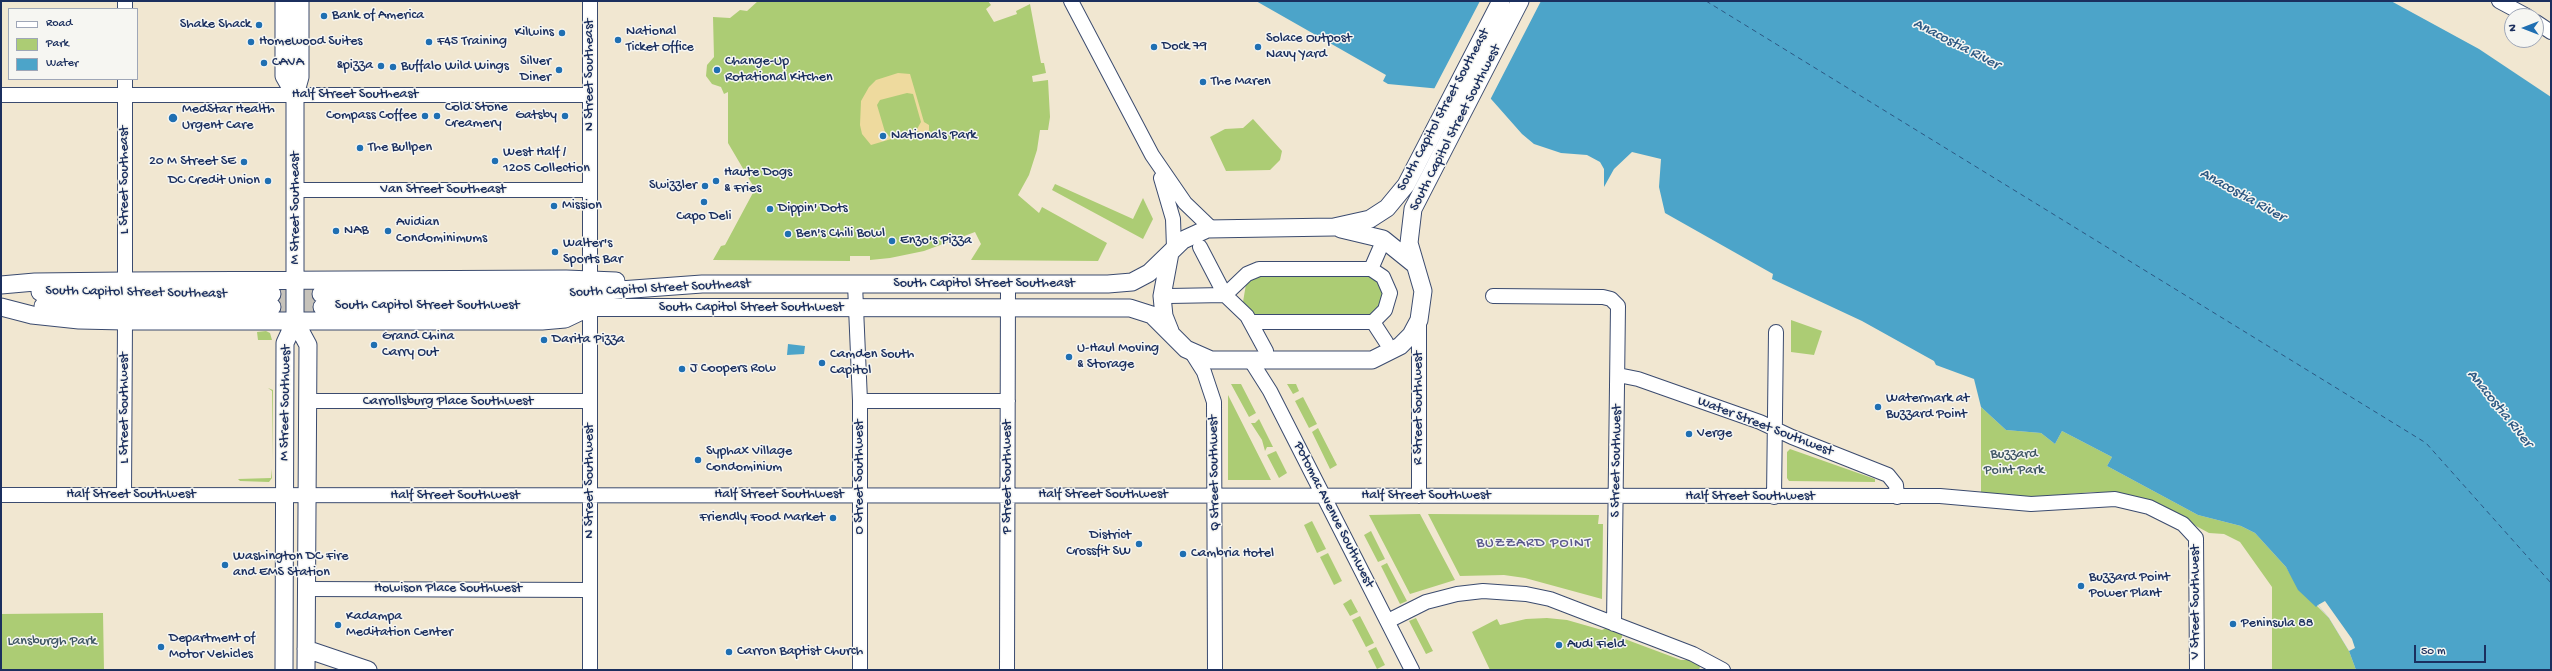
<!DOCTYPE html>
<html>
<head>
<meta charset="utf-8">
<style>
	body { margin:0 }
	#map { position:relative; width:2552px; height:671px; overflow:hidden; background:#f1e7d1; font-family:"Gochi Hand",sans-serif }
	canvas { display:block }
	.frame { position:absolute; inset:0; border:2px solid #1b2f5e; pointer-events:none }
	.legend { position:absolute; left:8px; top:8px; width:130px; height:72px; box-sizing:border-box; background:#f6f6f2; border:1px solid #9ea6b7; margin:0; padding:5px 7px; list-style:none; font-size:12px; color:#1b2f5e }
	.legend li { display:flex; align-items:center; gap:8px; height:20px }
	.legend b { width:20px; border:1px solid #9ea6b7 }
	.north { position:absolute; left:2504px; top:8px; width:40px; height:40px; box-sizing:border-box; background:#f6f6f2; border:1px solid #9ea6b7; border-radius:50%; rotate:270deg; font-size:11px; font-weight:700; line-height:16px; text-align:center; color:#1b2f5e }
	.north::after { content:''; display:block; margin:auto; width:14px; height:18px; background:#1f6fb2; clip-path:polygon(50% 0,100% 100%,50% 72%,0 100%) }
	.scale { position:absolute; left:2414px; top:645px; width:72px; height:18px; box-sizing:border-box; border:2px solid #1b2f5e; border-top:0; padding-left:5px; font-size:12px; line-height:14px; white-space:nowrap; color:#1b2f5e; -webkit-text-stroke:3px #f6f6f2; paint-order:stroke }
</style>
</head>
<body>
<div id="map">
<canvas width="2552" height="671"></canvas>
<div class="frame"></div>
<ul class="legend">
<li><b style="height:5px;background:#fff"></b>Road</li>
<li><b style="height:11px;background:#accc74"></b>Park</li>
<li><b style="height:11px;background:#4ca4c9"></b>Water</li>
</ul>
<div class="north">N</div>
<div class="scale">50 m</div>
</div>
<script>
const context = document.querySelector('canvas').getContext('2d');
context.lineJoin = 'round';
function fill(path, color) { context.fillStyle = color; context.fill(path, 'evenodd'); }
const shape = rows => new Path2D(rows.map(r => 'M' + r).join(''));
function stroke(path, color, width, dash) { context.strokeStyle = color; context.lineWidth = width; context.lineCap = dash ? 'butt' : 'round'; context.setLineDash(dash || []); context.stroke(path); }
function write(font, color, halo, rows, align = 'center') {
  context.font = font + ' "Gochi Hand",sans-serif'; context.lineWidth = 3; context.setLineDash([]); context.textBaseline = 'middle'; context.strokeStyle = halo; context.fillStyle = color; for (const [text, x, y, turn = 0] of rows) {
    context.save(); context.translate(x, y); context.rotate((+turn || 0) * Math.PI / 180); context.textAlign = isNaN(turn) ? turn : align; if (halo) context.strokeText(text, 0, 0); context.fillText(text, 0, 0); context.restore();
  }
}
const green = shape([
	[758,1,988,1,991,5,986,9,994,22,1017,14,1016,11,1030,4,1041,63,1044,63,1046,73,1032,76,1033,82,1048,80,1050,117,1048,130,1040,130,1037,150,1029,175,1018,195,1039,213,1042,207,1107,243,1098,261,971,260,981,244,975,232,924,251,890,258,870,260,870,256,850,256,850,261,713,260,721,246,725,245,755,189,728,143,728,92,724,94,721,87,712,84,706,76,707,65,714,57,713,17,730,18,740,10,747,11],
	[1253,119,1282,151,1280,160,1270,170,1226,171,1210,137,1225,129,1243,128],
	[1055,184,1133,219,1143,198,1153,219,1143,239,1052,190],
	[1372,274,1386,291,1374,317,1254,316,1243,302,1246,284,1256,275],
	[1791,320,1822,331,1814,355,1791,352],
	[266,331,270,333,272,340,258,340,257,332],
	[1231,384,1241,384,1256,413,1249,417],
	[1287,384,1296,384,1299,391,1293,394],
	[268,388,273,390,272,461,272,391],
	[1228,395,1271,480,1228,480],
	[1303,397,1317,424,1309,428,1295,401],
	[1981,407,2006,430,2041,433,2055,444,2062,431,2112,457,2107,466,2198,515,2241,526,2255,533,2286,567,2298,587,2329,618,2349,651,2356,670,2272,670,2272,587,2240,542,2224,534,2209,533,2146,499,2126,495,2094,492,2032,497,1981,492],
	[1259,419,1273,447,1267,447,1265,451,1262,440,1251,423,1255,423],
	[1318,428,1337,465,1330,469,1312,432],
	[1790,449,1875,479,1875,482,1789,481,1787,478,1787,452],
	[1276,451,1287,473,1279,478,1267,455],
	[271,469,272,478,269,482,240,481,238,479,271,478],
	[1420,514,1455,580,1410,594,1369,515],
	[1428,514,1599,515,1598,524,1603,524,1602,599,1525,578,1504,575,1460,576],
	[1312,521,1326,549,1317,553,1304,525],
	[1371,531,1385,559,1378,562,1364,535],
	[1328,553,1342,581,1334,585,1320,557],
	[1387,563,1407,601,1400,604,1381,566],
	[1351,599,1358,612,1350,616,1343,604],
	[103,613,104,670,1,670,1,614],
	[1360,616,1374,643,1366,647,1352,620],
	[1416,618,1433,651,1426,654,1409,621],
	[1547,618,1567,620,1602,630,1609,627,1622,628,1622,638,1681,660,1702,660,1699,670,1490,670,1472,632,1497,619,1500,625,1526,619],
	[1376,647,1385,665,1377,669,1368,651]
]);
const sand = shape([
	[898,73,910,74,924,122,929,125,929,130,925,134,918,131,871,145,862,134,860,125,861,101,869,87,876,80],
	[907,93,913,94,921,122,917,129,890,137,885,132,877,105,880,100]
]);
const water = shape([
	[1256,1,2391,1,2479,49,2551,97,2551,670,2356,670,2349,651,2329,618,2318,605,2316,607,2298,590,2286,567,2255,533,2241,526,2198,515,2107,466,2112,457,2062,431,2055,444,2041,433,2006,430,1981,407,1974,379,1936,365,1934,361,1862,321,1772,279,1773,274,1665,213,1659,187,1661,159,1632,152,1614,169,1604,187,1604,169,1600,162,1587,155,1561,153,1534,144,1522,134,1484,91,1471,82,1441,89,1388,84,1383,81,1386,75],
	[788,344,805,346,804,354,787,355]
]);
const pier = shape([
	[1480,1,1541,1,1490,100,1471,84,1433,91],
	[2325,601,2352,639,2355,648,2349,651,2329,618,2318,605]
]);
const ferry = shape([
	[1706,1,2426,443,2551,583]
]);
const majorTunnel = shape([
	[272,294,321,294],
	[272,307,322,307]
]);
const minor = shape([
	[1071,1,1152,155,1185,203,1211,228],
	[2499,1,2527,16],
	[125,9,125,1],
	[2536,22,2551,32],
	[125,79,125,281],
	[1,95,590,95],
	[1161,178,1173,219,1174,248],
	[296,190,590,190],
	[1200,247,1225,295,1247,316,1266,351],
	[1371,269,1381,246],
	[855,284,860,401,860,670],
	[1169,296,1225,295,1247,274,1259,269,1371,269,1383,277,1390,293,1385,310,1373,322,1252,322],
	[1493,296,1603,297,1611,299,1618,306,1614,624],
	[1373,322,1386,342],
	[1192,353,1204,372,1214,402,1215,670],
	[1251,361,1270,391,1412,670],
	[1618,375,1638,379,1760,422,1792,437,1888,475,1896,485,1897,497],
	[307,401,589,401],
	[860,401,1008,401],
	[1,495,1940,496,2031,504,2115,499,2149,507,2183,524,2196,538,2197,670],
	[124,495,125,321],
	[1419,496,1419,320],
	[1774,497,1776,332],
	[306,589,590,590],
	[1388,621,1426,602,1457,594,1483,591,1526,594,1550,599,1693,654,1723,670],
	[590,670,590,1],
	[1007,670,1008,284]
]);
const major = shape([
	[284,1,284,76,295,95],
	[1341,229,1383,239,1414,264],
	[1,285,35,282,125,281,566,279,616,281],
	[40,292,98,294,272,294],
	[321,294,565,294,702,284,1108,284,1132,282,1149,273,1183,240,1207,229,1334,227,1370,219,1387,208,1406,185,1501,1],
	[43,306,272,307],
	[1,307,32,315,79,320,125,321,542,321,565,319,588,308],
	[322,307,1130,308,1152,315,1186,349,1211,360,1372,360,1400,346,1411,335,1419,320,1423,291,1409,243,1413,209,1520,1],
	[295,321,308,345,306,670],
	[1170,331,1164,316,1162,296,1170,253],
	[306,649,368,670],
	[284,670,285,343,295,321,295,95,300,77,300,1]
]);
const markers = [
	[324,16,4,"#1f6fb2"],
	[259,25,4,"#1f6fb2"],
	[562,33,4,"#1f6fb2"],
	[618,40,4,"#1f6fb2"],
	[251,42,4,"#1f6fb2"],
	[429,42,4,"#1f6fb2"],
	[1154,47,4,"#1f6fb2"],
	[1258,47,4,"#1f6fb2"],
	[264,63,4,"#1f6fb2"],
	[381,66,4,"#1f6fb2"],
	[393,67,4,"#1f6fb2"],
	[559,70,4,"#1f6fb2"],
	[717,70,4,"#1f6fb2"],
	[1203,82,4,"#1f6fb2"],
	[425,116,4,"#1f6fb2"],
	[437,116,4,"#1f6fb2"],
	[565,116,4,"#1f6fb2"],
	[173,118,5,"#1f6fb2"],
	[883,136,4,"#1f6fb2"],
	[360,148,4,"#1f6fb2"],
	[495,161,4,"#1f6fb2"],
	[244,162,4,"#1f6fb2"],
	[268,181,4,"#1f6fb2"],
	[716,181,4,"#1f6fb2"],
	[705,186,4,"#1f6fb2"],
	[704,202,4,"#1f6fb2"],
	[554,206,4,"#1f6fb2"],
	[770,209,4,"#1f6fb2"],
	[336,231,4,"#1f6fb2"],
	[388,231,4,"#1f6fb2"],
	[788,234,4,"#1f6fb2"],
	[892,241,4,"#1f6fb2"],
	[555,252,4,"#1f6fb2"],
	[544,340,4,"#1f6fb2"],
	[374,345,4,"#1f6fb2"],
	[1069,357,4,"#1f6fb2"],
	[822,363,4,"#1f6fb2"],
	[682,369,4,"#1f6fb2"],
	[1878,407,4,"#1f6fb2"],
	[1689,434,4,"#1f6fb2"],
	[698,460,4,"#1f6fb2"],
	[833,518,4,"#1f6fb2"],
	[1139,544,4,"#1f6fb2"],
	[1183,554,4,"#1f6fb2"],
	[225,565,4,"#1f6fb2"],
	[2081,586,4,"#1f6fb2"],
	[2233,624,4,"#1f6fb2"],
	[338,625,4,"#1f6fb2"],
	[1559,645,4,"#1f6fb2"],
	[161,647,4,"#1f6fb2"],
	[729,652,4,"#1f6fb2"]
];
const poiNames = [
	["Bank of America",332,16],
	["Shake Shack",251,25,"right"],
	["National",626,32],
	["Ticket Office",626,48],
	["Kilwins",554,33,"right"],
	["Solace Outpost",1266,39],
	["Navy Yard",1266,55],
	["Homewood Suites",259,42],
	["F45 Training",437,42],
	["Dock 79",1162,47],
	["Silver",551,62,"right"],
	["Diner",551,78,"right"],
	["Change-Up",725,62],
	["Rotational Kitchen",725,78],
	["CAVA",272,63],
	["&pizza",373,66,"right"],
	["Buffalo Wild Wings",401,67],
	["The Maren",1211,82],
	["Cold Stone",445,108],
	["Creamery",445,124],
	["MedStar Health",182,110],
	["Urgent Care",182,126],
	["Compass Coffee",417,116,"right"],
	["Gatsby",557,116,"right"],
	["Nationals Park",891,136],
	["The Bullpen",368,148],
	["West Half /",503,153],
	["1205 Collection",503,169],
	["20 M Street SE",236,162,"right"],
	["Haute Dogs",724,173],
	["& Fries",724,189],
	["DC Credit Union",260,181,"right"],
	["Swizzler",697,186,"right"],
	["Mission",562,206],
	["Dippin' Dots",778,209],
	["Capo Deli",704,217,"center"],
	["Avidian",396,223],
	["Condominimums",396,239],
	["NAB",344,231],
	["Ben's Chili Bowl",796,234],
	["Enzo's Pizza",900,241],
	["Walter's",563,244],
	["Sports Bar",563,260],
	["Grand China",382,337],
	["Carry Out",382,353],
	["Darita Pizza",552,340],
	["U-Haul Moving",1077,349],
	["& Storage",1077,365],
	["Camden South",830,355],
	["Capitol",830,371],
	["J Coopers Row",690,369],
	["Watermark at",1886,399],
	["Buzzard Point",1886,415],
	["Verge",1697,434],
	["Syphax Village",706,452],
	["Condominium",706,468],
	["Friendly Food Market",825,518,"right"],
	["District",1131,536,"right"],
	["Crossfit SW",1131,552,"right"],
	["Cambria Hotel",1191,554],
	["Washington DC Fire",233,557],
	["and EMS Station",233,573],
	["Buzzard Point",2089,578],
	["Power Plant",2089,594],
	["Kadampa",346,617],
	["Meditation Center",346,633],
	["Peninsula 88",2241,624],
	["Department of",169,639],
	["Motor Vehicles",169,655],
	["Audi Field",1567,645],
	["Carron Baptist Church",737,652]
];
const streetNames = [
	["N Street Southeast",590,75,-90],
	["Half Street Southeast",355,95],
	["South Capitol Street Southeast",1444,110,-62],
	["South Capitol Street Southwest",1456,128,-63],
	["L Street Southeast",125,180,-90],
	["Van Street Southeast",443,190],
	["M Street Southeast",296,208,-90],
	["South Capitol Street Southeast",984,284],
	["South Capitol Street Southeast",660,289,-3],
	["South Capitol Street Southeast",136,293,1],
	["South Capitol Street Southwest",427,306],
	["South Capitol Street Southwest",751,308],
	["Carrollsburg Place Southwest",448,402],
	["M Street Southwest",286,403,-89],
	["L Street Southwest",125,408,-90],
	["R Street Southwest",1419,408,-90],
	["Water Street Southwest",1765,427,21],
	["S Street Southwest",1617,461,-89],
	["Q Street Southwest",1215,473,-91],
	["O Street Southwest",860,477,-90],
	["P Street Southwest",1008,477,-90],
	["N Street Southwest",590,481,-90],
	["Half Street Southwest",131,495],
	["Half Street Southwest",779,495],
	["Half Street Southwest",1103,495],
	["Half Street Southwest",455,496],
	["Half Street Southwest",1426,496],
	["Half Street Southwest",1750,497],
	["Potomac Avenue Southwest",1333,515,63],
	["Howison Place Southwest",448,589],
	["V Street Southwest",2196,602,-90]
];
const parkNames = [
	["Buzzard",2014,455],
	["Point Park",2014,471],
	["Lansburgh Park",52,642]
];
const waterNames = [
	["Anacostia River",1956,45,27],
	["Anacostia River",2242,196,29],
	["Anacostia River",2499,409,51]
];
const neighbourhoodNames = [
	["BUZZARD POINT",1534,544]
];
fill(green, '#accc74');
fill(sand, '#eeda9e');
fill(water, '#4ca4c9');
fill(pier, '#f1e7d1');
stroke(ferry, '#2c5883', 1, [5, 4]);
stroke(majorTunnel, '#c6c2ba', 17, [17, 8]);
stroke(minor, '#3b4b6f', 16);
stroke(major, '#3b4b6f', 19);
stroke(minor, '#fff', 14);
stroke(major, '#fff', 17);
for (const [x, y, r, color] of markers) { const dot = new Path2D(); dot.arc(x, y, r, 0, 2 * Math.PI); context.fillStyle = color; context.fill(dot); stroke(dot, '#f6f6f2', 1.5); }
write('14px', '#1b2f5e', '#f6f6f2', poiNames, 'left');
write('14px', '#1b2f5e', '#f6f6f2', streetNames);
write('14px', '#3f5664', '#f6f6f2', parkNames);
write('italic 15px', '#2c5883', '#f6f6f2', waterNames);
context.letterSpacing = '1px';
write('15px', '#59588d', '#f6f6f2', neighbourhoodNames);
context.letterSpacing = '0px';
</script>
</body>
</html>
